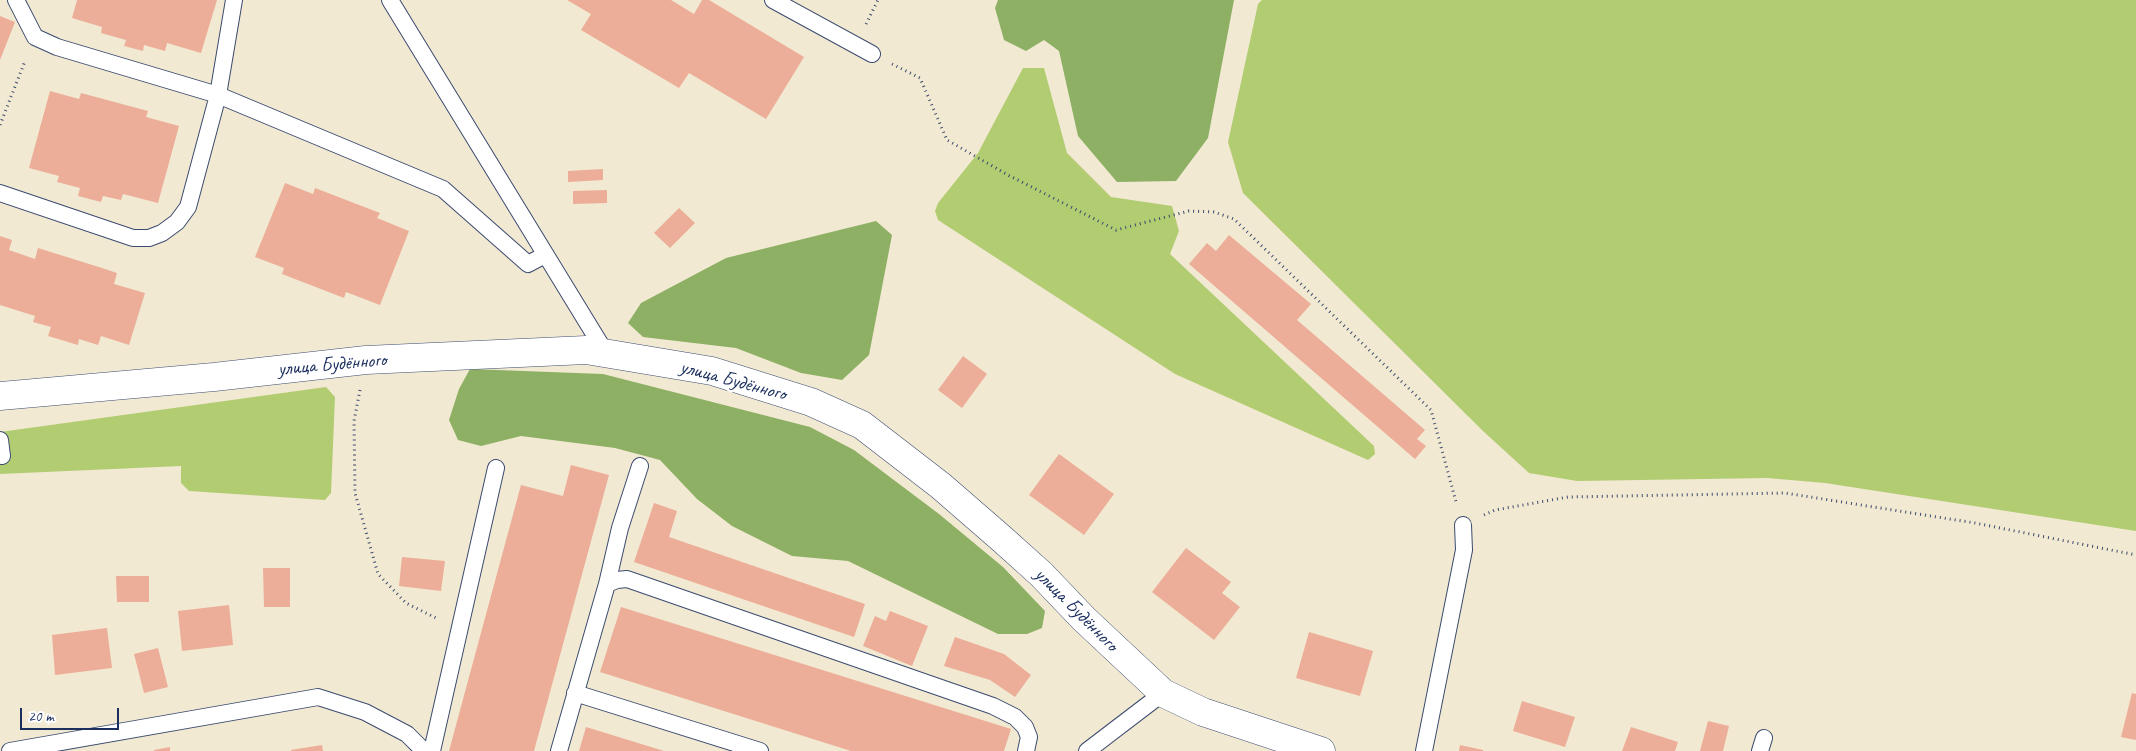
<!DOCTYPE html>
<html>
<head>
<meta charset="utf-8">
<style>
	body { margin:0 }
	#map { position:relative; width:2136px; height:751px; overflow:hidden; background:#f2e9d2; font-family:Caveat,sans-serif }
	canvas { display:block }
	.scale { position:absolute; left:20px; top:708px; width:99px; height:22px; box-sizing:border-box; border:2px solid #1b2f5e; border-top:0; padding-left:6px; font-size:15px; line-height:18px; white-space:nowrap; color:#1b2f5e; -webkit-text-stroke:4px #fff; paint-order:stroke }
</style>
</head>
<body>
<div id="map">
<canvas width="2136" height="751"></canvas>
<div class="scale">20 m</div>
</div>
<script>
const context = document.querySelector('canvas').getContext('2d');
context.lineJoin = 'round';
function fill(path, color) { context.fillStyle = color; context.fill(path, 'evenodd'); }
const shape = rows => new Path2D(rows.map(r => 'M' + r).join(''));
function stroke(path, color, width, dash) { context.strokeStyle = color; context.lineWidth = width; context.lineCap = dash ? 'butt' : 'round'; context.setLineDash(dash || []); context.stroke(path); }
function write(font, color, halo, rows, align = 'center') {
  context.font = font + ' Caveat,sans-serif'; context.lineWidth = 5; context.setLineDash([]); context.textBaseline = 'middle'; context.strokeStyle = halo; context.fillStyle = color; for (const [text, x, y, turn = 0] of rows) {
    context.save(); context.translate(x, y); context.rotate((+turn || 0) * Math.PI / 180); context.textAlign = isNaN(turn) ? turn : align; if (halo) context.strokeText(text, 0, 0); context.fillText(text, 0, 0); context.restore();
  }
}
const green = shape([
	[1262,0,2136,0,2136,531,1825,483,1767,478,1577,481,1529,473,1484,432,1243,193,1228,142,1258,4],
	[1023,68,1044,68,1067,153,1111,197,1172,206,1179,231,1170,254,1374,446,1375,454,1368,460,1175,374,938,220,935,211,938,203,978,153],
	[326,387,335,397,331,493,325,500,189,491,181,483,181,466,0,474,0,432]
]);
const forest = shape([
	[998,0,1234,0,1208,138,1176,181,1117,182,1078,136,1059,51,1044,40,1026,51,1004,40,995,8],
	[876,221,892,235,869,355,842,380,801,373,736,348,643,337,628,323,641,303,726,258],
	[470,369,603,374,810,427,854,450,939,514,1003,567,1045,611,1042,628,1027,634,998,634,848,561,792,556,732,526,697,499,660,460,615,448,521,436,481,446,458,440,449,420,459,389]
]);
const building = shape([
	[77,0,217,0,201,53,167,43,165,51,144,45,143,51,124,46,126,40,101,33,102,27,72,18],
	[567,0,671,0,694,14,702,0,709,0,804,57,766,119,689,73,679,88,581,30,591,14],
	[0,16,15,22,0,60],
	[50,91,79,99,81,93,148,111,146,117,179,126,158,203,123,194,121,200,103,196,101,202,78,196,80,188,57,182,59,176,29,168],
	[603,169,603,180,568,182,568,171],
	[285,183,313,194,315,188,380,213,377,218,409,231,380,305,346,292,344,298,282,274,284,268,255,257],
	[607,190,607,203,573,204,573,191],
	[679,208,695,223,670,248,654,233],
	[1229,235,1311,304,1297,320,1425,430,1417,439,1426,446,1415,459,1189,264,1207,243,1216,251],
	[0,236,12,240,9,250,35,259,38,248,102,268,117,273,114,284,145,293,129,345,101,336,98,345,79,339,78,345,48,336,51,327,33,322,35,316,0,305],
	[963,356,987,374,962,408,938,390],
	[1059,454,1114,494,1084,535,1029,495],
	[571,465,609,475,534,751,449,751,521,485,563,496],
	[654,503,677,511,669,537,865,604,854,637,634,562],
	[1186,548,1231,582,1222,593,1240,607,1214,640,1152,592],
	[402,557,445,561,441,591,399,586],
	[263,568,290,568,290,607,264,607],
	[116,576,149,576,149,602,117,602],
	[229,605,233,645,182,651,178,611],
	[621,607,1011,729,1004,751,851,751,600,672],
	[890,611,928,626,912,666,863,646,875,616,886,621],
	[107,628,112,668,55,675,52,635],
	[1309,632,1373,651,1360,696,1296,678],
	[955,637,1004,654,1031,675,1015,697,990,680,944,666],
	[158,648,168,687,144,693,134,654],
	[2132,693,2136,694,2136,740,2121,737],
	[1522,701,1575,717,1565,747,1513,731],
	[1708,721,1729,726,1723,751,1700,751],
	[586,727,664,751,579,751],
	[1631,727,1678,742,1675,751,1622,751],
	[322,745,323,751,291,751,291,750],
	[1460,745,1483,750,1483,751,1459,751],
	[170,747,170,751,154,751,154,750]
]);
const path = shape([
	[866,24,878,0],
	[892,64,920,78,947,140,1008,175,1116,230,1189,211,1214,212,1234,219,1431,410,1456,502],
	[0,125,25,61],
	[360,390,354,421,355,493,378,574,406,603,436,618],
	[1484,515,1495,510,1568,497,1785,493,1975,523,2136,555]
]);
const service = shape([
	[16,0,35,37,57,47,218,95,443,189,528,264,545,255],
	[390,0,607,355],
	[773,0,872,54],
	[0,193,133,238,149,238,162,233,177,222,188,207,218,95,234,0],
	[0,440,2,456],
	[607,584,620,528,640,466],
	[575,693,760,751],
	[10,751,318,697,365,712,407,734,424,751],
	[432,751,496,468],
	[559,751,607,584,617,580,627,579,993,706,1015,717,1025,727,1029,737,1026,751],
	[1087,751,1163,693],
	[1424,751,1464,550,1463,525],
	[1760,751,1764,738]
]);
const minor = shape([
	[0,396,214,377,366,360,586,350,712,371,811,402,862,425,941,486,1002,539,1041,574,1084,619,1163,693,1203,712,1321,751]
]);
const streetNames = [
	["улица Будённого",332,365,-5],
	["улица Будённого",733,381,15],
	["улица Будённого",1076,610,45]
];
fill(green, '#b2cc72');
fill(forest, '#8db064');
fill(building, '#ecae98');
stroke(service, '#3b4b6f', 18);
stroke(minor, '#3b4b6f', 29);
stroke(path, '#3b4b6f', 3, [1, 4]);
stroke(service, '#fff', 16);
stroke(minor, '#fff', 28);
write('20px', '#1b2f5e', '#fff', streetNames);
</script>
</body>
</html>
